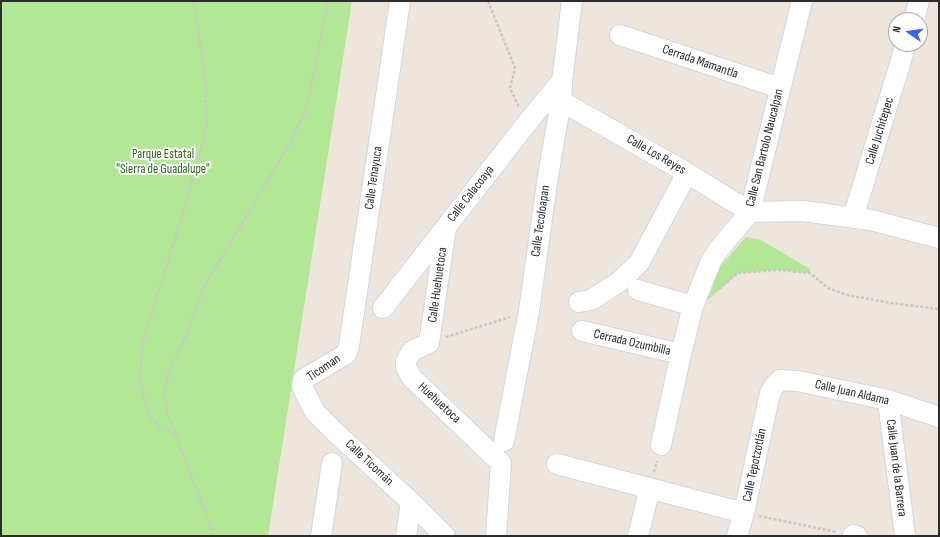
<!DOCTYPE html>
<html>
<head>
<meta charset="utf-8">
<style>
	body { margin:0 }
	#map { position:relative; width:940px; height:537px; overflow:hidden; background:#eee6dc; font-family:"Sofia Sans Condensed",sans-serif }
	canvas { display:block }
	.frame { position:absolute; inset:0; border:2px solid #2b2b2b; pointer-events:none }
	.north { position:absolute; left:888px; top:12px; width:40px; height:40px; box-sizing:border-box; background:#fff; border:1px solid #aaa; border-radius:50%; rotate:283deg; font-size:11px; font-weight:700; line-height:16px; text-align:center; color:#2b2b2b }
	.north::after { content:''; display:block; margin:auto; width:14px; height:18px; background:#385fff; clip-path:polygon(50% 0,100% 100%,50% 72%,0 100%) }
</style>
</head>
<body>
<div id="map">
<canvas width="940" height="537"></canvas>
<div class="frame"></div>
<div class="north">N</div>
</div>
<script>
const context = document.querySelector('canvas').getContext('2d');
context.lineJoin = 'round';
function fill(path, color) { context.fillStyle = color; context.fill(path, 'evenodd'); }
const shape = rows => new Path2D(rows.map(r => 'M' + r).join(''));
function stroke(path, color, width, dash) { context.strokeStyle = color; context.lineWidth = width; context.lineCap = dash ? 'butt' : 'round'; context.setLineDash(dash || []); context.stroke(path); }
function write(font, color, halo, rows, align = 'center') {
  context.font = font + ' "Sofia Sans Condensed",sans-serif'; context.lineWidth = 4; context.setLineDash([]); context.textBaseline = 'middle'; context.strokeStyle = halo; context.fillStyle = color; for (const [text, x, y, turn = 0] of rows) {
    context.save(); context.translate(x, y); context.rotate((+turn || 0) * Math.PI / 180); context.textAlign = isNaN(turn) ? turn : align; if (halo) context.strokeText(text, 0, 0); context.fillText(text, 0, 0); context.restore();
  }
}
const green = shape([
	[1,1,352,1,268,536,1,536],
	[746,237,761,240,810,269,810,273,778,270,738,273,700,307,712,276]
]);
const path = shape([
	[193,1,204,66,207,125,182,217,142,343,140,380,149,417,161,427,175,433,214,536],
	[488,1,515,68,510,88,519,107],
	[719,289,738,273,778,270,810,273,828,288,847,295,891,303,939,309],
	[446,337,510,317],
	[175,433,167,413,164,393,169,372,185,338,205,285,287,148,305,112,315,68,328,1],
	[654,472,657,461],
	[759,516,836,532]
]);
const minor = shape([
	[400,1,349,346,346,354,304,379,302,384,303,389,315,412,337,434,411,502,445,536],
	[914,20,919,1],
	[620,35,780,88],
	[561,101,687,173,750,212,803,211,871,220,939,238],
	[853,218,906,44],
	[446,227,429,343,412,351,406,361,406,367,412,378,501,463,496,536],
	[638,290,693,306],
	[579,302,591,300,619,282,639,263,687,173],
	[383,308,527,123,562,81],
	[582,331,681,354],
	[888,400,905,536],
	[504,441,529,311,548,176,561,101,562,81,572,1],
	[661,445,681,354,693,306,711,261,719,249,750,212,802,1],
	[557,464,744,513],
	[853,535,857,536],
	[321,536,332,463],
	[406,536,411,502],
	[638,536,650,488],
	[737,536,744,513,770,393,775,385,780,380,798,381,888,400,939,417]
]);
const streetNames = [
	["Cerrada Mamantla",700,62,19],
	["Calle Juchitepec",880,131,-73],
	["Calle San Bartolo Naucalpan",765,148,-76],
	["Calle Los Reyes",656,155,30],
	["Calle Tenayuca",374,178,-82],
	["Calle Calacoaya",471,194,-52],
	["Calle Tecoloapan",541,221,-82],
	["Calle Huehuetoca",438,285,-82],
	["Cerrada Ozumbilla",632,343,13],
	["Ticoman",324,368,-34],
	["Calle Juan Aldama",852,393,13],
	["Huehuetoca",439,403,43],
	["Calle Ticomán",369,463,43],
	["Calle Tepotzotlán",755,465,-78],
	["Calle Juan de la Barrera",896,468,83]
];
const parkNames = [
	["Parque Estatal",163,155],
	["\"Sierra de Guadalupe\"",163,170]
];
fill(green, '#b2e796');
stroke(minor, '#d1d5e4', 22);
stroke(path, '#c8c8c8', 2.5, [3, 2]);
stroke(minor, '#fff', 20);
write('13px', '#2b2b2b', '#fff', streetNames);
write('13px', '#296c16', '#fff', parkNames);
</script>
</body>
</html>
